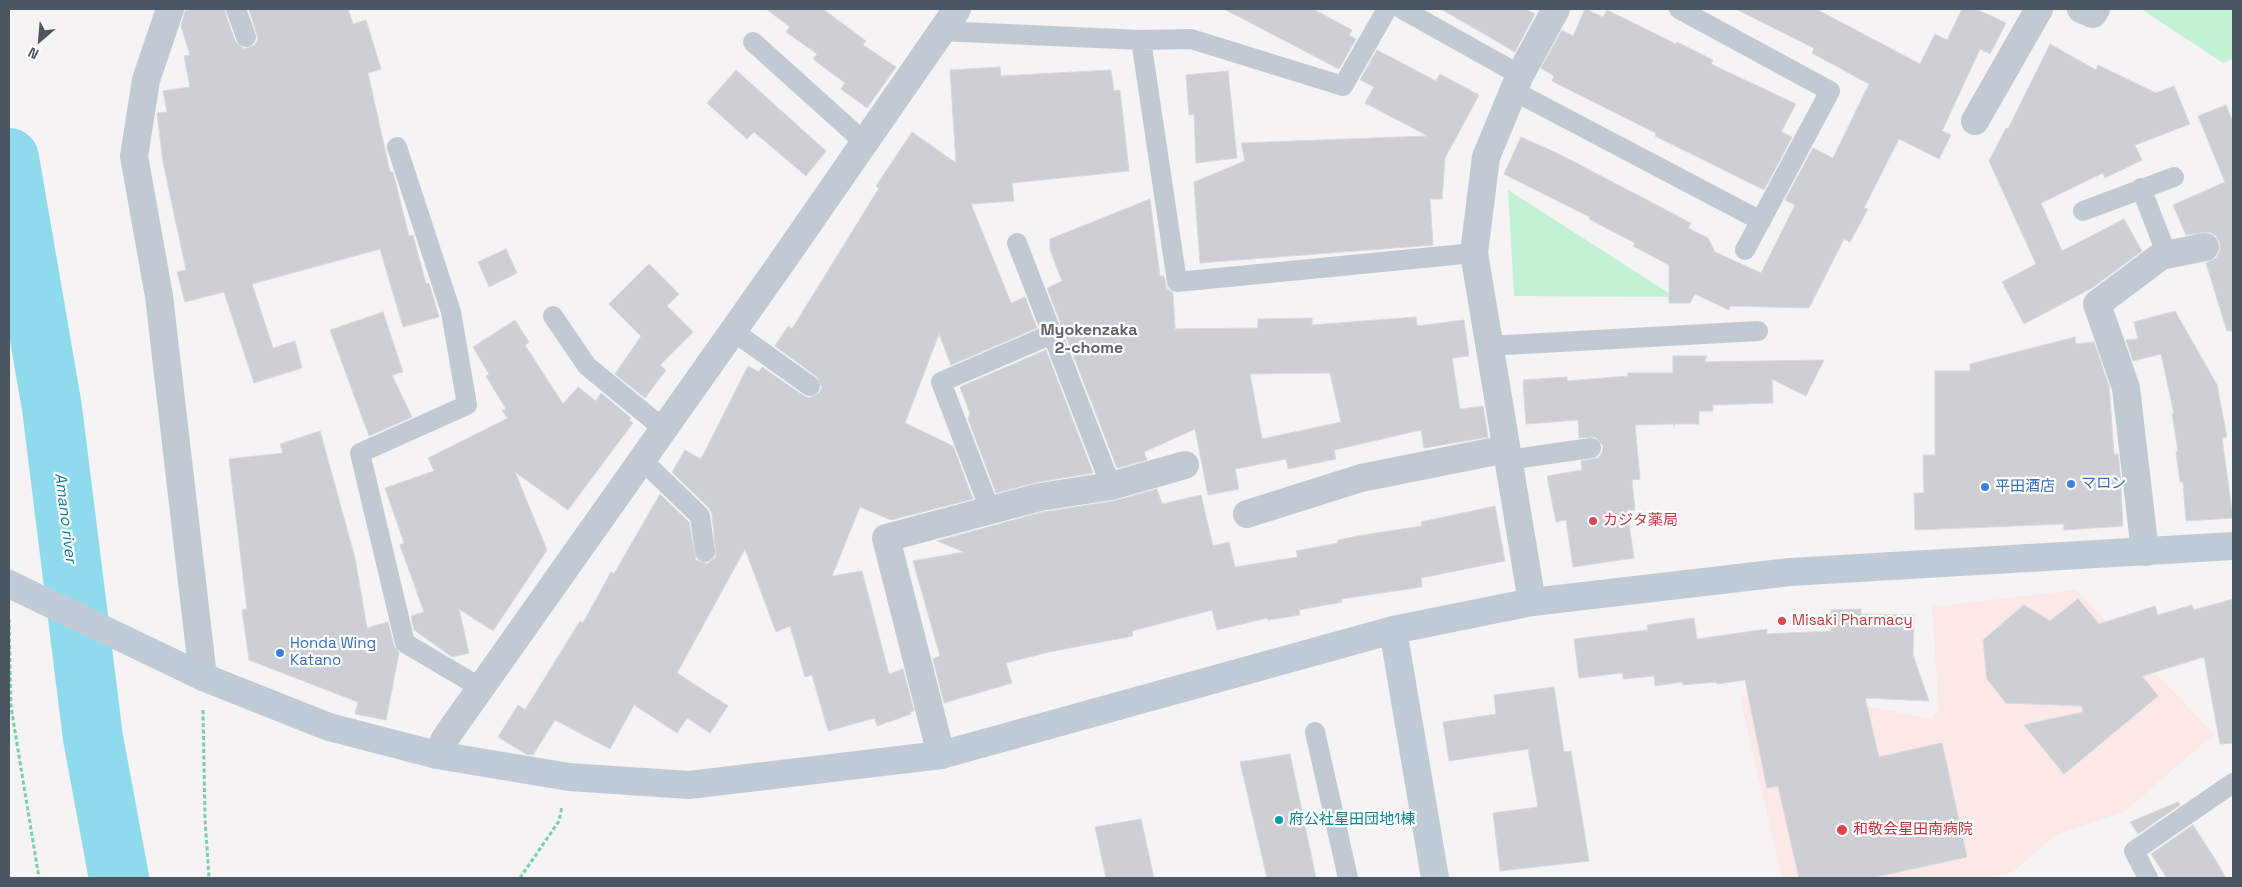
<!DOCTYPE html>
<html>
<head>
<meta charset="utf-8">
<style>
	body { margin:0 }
	#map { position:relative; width:2242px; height:887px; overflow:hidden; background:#f5f3f3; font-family:"Space Grotesk",sans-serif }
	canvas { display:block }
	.frame { position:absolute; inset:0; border:10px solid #4a5661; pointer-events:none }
	.north { position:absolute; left:15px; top:15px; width:50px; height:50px; -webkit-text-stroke:4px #fff; paint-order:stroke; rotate:207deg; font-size:14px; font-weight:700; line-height:20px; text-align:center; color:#4a5661 }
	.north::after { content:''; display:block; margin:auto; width:18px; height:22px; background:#4a5661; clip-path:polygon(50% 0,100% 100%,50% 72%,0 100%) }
</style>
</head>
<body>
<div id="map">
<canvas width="2242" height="887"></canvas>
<div class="frame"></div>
<div class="north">N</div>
</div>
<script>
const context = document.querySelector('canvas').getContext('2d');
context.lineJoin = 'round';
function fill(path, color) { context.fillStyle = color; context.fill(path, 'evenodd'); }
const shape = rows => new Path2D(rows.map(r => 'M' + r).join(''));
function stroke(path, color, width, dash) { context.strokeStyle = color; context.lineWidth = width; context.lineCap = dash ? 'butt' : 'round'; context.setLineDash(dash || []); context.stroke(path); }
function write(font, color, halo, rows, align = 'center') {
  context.font = font + ' "Space Grotesk","Noto Sans JP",sans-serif'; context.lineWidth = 4.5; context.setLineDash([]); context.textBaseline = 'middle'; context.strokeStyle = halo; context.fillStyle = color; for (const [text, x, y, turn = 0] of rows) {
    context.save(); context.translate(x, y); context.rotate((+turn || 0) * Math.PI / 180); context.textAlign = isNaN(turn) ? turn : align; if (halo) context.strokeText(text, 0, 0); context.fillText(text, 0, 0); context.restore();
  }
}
const medical = shape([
	[2076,590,2214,734,2125,811,2055,835,2013,872,1981,878,1782,878,1740,698,1772,687,1931,719,1939,710,1932,607]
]);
const green = shape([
	[2141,9,2233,9,2233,59,2223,63],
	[1508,190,1675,297,1514,296]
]);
const river = shape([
	[9,158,52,408,93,738,119,878]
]);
const building = shape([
	[194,9,224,9,235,41,244,49,255,45,258,39,249,9,348,9,353,24,366,20,381,69,368,73,390,172,393,172,409,236,413,235,426,284,429,283,439,317,403,327,380,249,252,284,273,348,295,341,302,368,254,383,224,292,185,302,177,272,186,270,163,162,157,113,167,112,163,91,190,87,184,56,190,55,181,26,185,11,194,9],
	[766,9,823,9,866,41,863,45,896,67,867,108,841,89,845,83,813,59,817,54,786,32,790,27,766,9],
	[1224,9,1313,9,1352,30,1349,35,1356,39,1339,69,1224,9],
	[1441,9,1526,9,1535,14,1515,52,1441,9],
	[1585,9,1603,17,1607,10,1676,44,1677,42,1713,60,1711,64,1796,104,1781,132,1792,137,1764,190,1655,136,1656,133,1552,81,1554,76,1541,68,1562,30,1573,36,1585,9],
	[1736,9,1816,9,1920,64,1935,34,1947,40,1962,9,1976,9,2006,23,1990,54,1980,49,1942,131,1951,135,1939,159,1899,139,1864,208,1868,209,1850,242,1844,239,1809,308,1730,306,1729,310,1695,294,1690,303,1669,303,1669,265,1633,246,1635,243,1589,219,1590,217,1504,174,1521,137,1559,154,1691,223,1688,228,1708,238,1715,252,1761,273,1795,205,1785,200,1813,148,1833,158,1869,84,1812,53,1814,48,1736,9],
	[2050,44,2096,70,2098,65,2156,93,2174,86,2190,124,2135,145,2142,160,2105,178,2103,173,2041,203,2062,251,2124,219,2142,251,2092,288,2024,324,2002,282,2036,264,1989,161,2006,128,2008,129,2050,44],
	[1377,50,1436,81,1440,74,1479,95,1445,158,1442,199,1430,199,1433,245,1200,263,1194,182,1245,161,1241,143,1428,136,1365,103,1374,87,1360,80,1377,50],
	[1000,67,1001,76,1111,70,1114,91,1120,90,1129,171,1012,183,1014,201,971,204,1011,303,1025,297,1037,328,951,365,939,334,905,423,953,446,973,499,891,520,860,507,832,576,862,571,889,674,903,669,914,711,910,712,911,714,877,726,875,718,828,731,812,675,805,677,790,626,776,632,745,549,677,673,728,706,710,733,687,718,677,733,634,705,610,749,555,720,533,755,526,754,498,737,518,705,525,710,580,621,583,623,611,572,614,574,660,494,689,522,696,560,707,564,716,557,712,514,709,508,672,472,685,450,701,459,748,366,759,372,762,367,804,396,809,398,819,393,822,387,817,377,775,346,788,326,792,329,879,188,876,186,912,132,956,163,950,70,1000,67],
	[736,70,826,151,806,176,754,132,747,139,707,103,736,70],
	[1228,71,1237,158,1196,163,1194,114,1189,115,1186,75,1228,71],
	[2226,105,2233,122,2233,331,2227,331,2206,263,2216,258,2220,251,2220,243,2216,236,2209,232,2186,235,2173,205,2225,182,2198,116,2226,105],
	[1150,199,1160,276,1164,276,1167,289,1173,293,1175,329,1258,328,1258,319,1312,318,1312,325,1416,317,1417,326,1464,320,1469,356,1452,358,1460,409,1483,406,1488,437,1424,448,1421,430,1334,450,1336,459,1288,469,1286,459,1235,469,1239,489,1208,495,1195,429,1144,452,1147,460,1117,468,1047,288,1062,281,1050,250,1050,239,1150,199],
	[1330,373,1341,422,1262,439,1250,374,1330,373],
	[506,249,517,273,489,287,478,262,506,249],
	[649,264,679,294,667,306,693,332,660,365,666,370,645,398,615,374,641,336,609,304,649,264],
	[2175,311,2217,385,2227,437,2222,438,2233,518,2186,521,2183,482,2180,482,2176,452,2178,451,2172,414,2174,414,2161,354,2133,361,2126,340,2138,339,2134,322,2175,311],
	[383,312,403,372,392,375,412,417,369,436,330,330,383,312],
	[515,320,529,342,525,345,563,404,578,387,596,401,601,393,631,418,629,420,633,423,568,510,515,472,547,550,493,631,459,609,469,653,452,657,414,630,411,616,424,612,400,545,404,543,385,488,434,471,428,458,508,418,502,411,506,409,486,376,489,374,473,347,515,320],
	[2075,337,2076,344,2094,342,2109,386,2114,454,2118,454,2120,471,2123,526,2064,530,2064,524,1915,530,1914,493,1924,493,1923,455,1935,455,1935,371,1970,371,1970,364,2075,337],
	[1046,350,1093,473,1038,482,996,493,968,419,970,414,960,387,1046,350],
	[1673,356,1707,356,1704,362,1824,360,1806,396,1772,379,1773,403,1713,405,1713,411,1699,411,1699,424,1675,424,1674,427,1674,424,1635,425,1640,479,1632,480,1635,510,1627,510,1634,558,1573,567,1566,520,1556,522,1547,476,1582,470,1581,461,1598,458,1602,453,1603,446,1595,437,1579,438,1578,420,1526,424,1523,380,1567,377,1567,381,1628,376,1628,373,1673,373,1673,356],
	[320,431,355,558,367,628,388,622,394,646,399,653,386,720,355,714,358,702,249,660,242,610,247,609,229,459,283,453,280,444,320,431],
	[1157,489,1162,504,1201,495,1213,546,1229,542,1235,567,1298,557,1296,551,1338,543,1338,540,1363,535,1422,526,1421,522,1495,506,1505,561,1421,578,1422,587,1341,599,1342,602,1299,610,1300,615,1268,620,1267,618,1217,630,1212,610,1132,631,1133,636,1049,652,1006,663,1012,683,944,703,933,659,940,656,913,561,964,552,937,541,1043,512,1114,501,1157,489],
	[2078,599,2099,624,2155,606,2158,615,2192,605,2194,610,2233,599,2233,743,2220,744,2204,657,2142,676,2158,696,2064,774,2024,725,2083,712,2082,706,2006,703,1987,679,1983,640,2024,605,2050,621,2078,599],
	[1861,609,1861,614,1914,615,1913,655,1929,701,1865,698,1879,757,1942,743,1967,857,1871,878,1799,878,1778,786,1767,788,1745,680,1717,684,1717,682,1683,685,1682,682,1655,686,1654,676,1623,679,1622,673,1579,678,1574,639,1648,630,1647,625,1694,618,1697,639,1767,629,1767,634,1831,631,1831,610,1861,609],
	[1554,687,1564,752,1571,751,1589,861,1500,871,1493,813,1538,807,1528,749,1449,761,1443,722,1496,714,1494,695,1554,687],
	[1290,754,1316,878,1267,878,1240,762,1290,754],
	[2178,802,2180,805,2138,834,2130,822,2178,802],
	[1141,819,1154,878,1106,878,1095,827,1141,819],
	[2193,825,2215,859,2226,878,2167,878,2151,854,2193,825]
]);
const path = shape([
	[9,619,11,707,39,878],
	[203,710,205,819,209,878],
	[520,878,559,821,562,806]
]);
const lane = shape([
	[236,9,246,37],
	[1402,9,1520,75],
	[1679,9,1830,91,1745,250],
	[940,31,1141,40,1191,39,1343,86,1387,9],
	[1141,40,1177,282,1474,253],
	[753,42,864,142],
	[1514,91,1761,221],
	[397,147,451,312,467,405,360,453,405,643,481,688],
	[2141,188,2167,255],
	[2083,211,2174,177],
	[1017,243,1111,486],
	[553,316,587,366,664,429],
	[733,331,810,386],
	[1488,346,1758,331],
	[642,460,700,516,705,552],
	[1508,460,1591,448],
	[990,510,941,382,1052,334],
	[1315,732,1348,878],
	[2148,878,2134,851,2233,783]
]);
const street = shape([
	[170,9,146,80,134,156,159,296,203,677],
	[2081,9,2093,14,2096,9],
	[1975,121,2039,9],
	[1247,514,1361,478,1506,449],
	[2145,552,2126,388,2097,304,2161,256,2205,247],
	[1532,602,1474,253,1486,157,1520,75,1556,9],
	[437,755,446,737,779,266,957,9],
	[941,755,886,538,1040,497,1111,486,1185,465]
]);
const secondary = shape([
	[9,584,203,677,329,727,437,755,569,777,689,785,941,755,1393,630,1532,602,1790,572,2233,546],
	[1393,630,1435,878]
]);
const markers = [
	[2071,484,5,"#3f7fe0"],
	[1985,487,5,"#3f7fe0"],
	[1593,521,5,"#e0444e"],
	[1782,621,5,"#e0444e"],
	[280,653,5,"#3f7fe0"],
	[1279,820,5,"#0f9aa8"],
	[1842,830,6,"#e0444e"]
];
const shopNames = [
	["マロン",2081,484],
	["平田酒店",1995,487],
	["Honda Wing",290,644],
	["Katano",290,661]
];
const healthNames = [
	["カジタ薬局",1603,521],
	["Misaki Pharmacy",1792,621],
	["和敬会星田南病院",1853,830]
];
const cultureNames = [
	["府公社星田団地1棟",1289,820]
];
const neighbourhoodNames = [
	["Myokenzaka",1089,331],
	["2-chome",1089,349]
];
const waterNames = [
	["Amano river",65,518,83]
];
fill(medical, '#fce8e6');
fill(green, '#c3f1d5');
stroke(river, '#90daee', 60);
fill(building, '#cdcfd5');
stroke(building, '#d7d9de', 1);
stroke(path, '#7ad0a6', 3, [4, 2.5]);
stroke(lane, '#c1cad2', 20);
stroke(street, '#c1cad2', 28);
stroke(secondary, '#c1cbd6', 28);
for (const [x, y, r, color] of markers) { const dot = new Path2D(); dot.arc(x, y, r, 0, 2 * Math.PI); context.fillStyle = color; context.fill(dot); stroke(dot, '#fff', 2); }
write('15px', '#366cbe', '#fff', shopNames, 'left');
write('15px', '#be3a42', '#fff', healthNames, 'left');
write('15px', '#0d838f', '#fff', cultureNames, 'left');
write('bold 16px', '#5f6368', '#fff', neighbourhoodNames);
write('italic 16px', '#0c7c9b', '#fff', waterNames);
</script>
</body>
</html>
